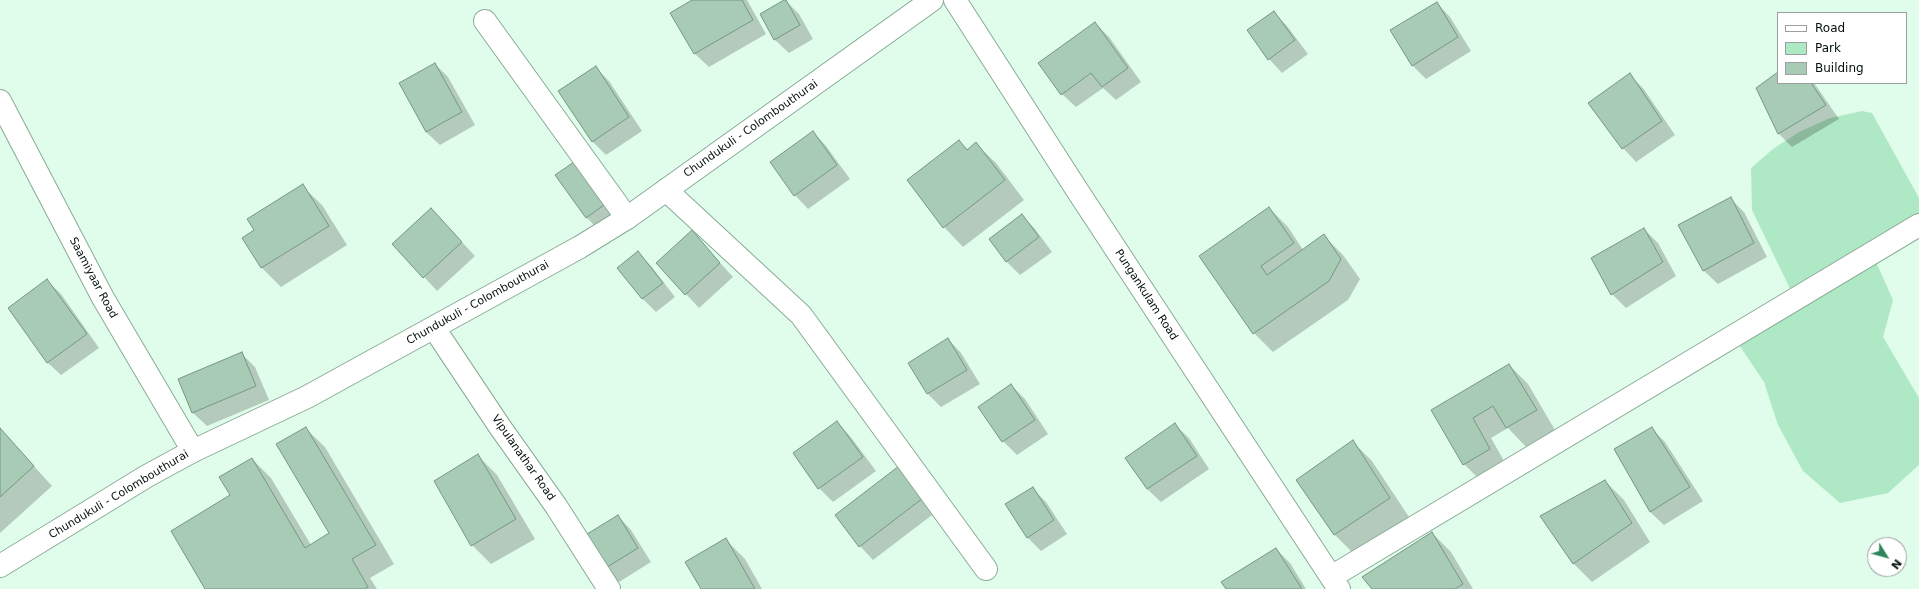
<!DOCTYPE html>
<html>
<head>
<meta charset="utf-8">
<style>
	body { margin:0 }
	#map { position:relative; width:1919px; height:589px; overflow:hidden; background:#e0fdeb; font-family:"DejaVu Sans",sans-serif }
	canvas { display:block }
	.legend { position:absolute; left:1777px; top:12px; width:130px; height:72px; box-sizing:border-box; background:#fff; border:1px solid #9b9f9d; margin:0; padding:5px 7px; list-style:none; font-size:12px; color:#041009 }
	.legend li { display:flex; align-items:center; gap:8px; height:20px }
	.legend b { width:20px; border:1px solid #9b9f9d }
	.north { position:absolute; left:1867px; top:537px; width:40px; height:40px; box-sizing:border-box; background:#fff; border:1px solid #9b9f9d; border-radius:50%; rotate:127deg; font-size:11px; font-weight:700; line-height:16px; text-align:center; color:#041009 }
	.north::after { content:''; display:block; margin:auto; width:14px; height:18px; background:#2f865a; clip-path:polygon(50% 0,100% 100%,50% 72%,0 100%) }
</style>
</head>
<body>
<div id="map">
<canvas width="1919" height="589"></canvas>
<ul class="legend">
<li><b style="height:5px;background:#fff"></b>Road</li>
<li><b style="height:11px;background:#afe8c5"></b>Park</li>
<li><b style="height:11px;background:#a8cbb5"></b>Building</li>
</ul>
<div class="north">N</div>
</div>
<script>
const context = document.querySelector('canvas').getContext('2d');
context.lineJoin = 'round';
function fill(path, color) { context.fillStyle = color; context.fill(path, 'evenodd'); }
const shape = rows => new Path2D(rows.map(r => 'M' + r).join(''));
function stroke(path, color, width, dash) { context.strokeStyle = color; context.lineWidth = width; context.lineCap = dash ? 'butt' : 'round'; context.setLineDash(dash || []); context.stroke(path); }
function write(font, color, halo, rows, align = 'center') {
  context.font = font + ' "DejaVu Sans",sans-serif'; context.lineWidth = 3; context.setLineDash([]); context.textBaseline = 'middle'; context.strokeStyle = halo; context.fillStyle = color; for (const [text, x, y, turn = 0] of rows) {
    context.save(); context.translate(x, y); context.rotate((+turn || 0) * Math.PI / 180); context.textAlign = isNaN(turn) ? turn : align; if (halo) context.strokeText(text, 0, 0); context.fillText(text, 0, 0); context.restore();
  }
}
const green = shape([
	[1862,111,1872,113,1919,198,1919,225,1872,253,1893,300,1883,337,1919,398,1919,465,1888,493,1840,503,1803,471,1778,425,1764,382,1733,336,1795,299,1752,210,1751,168,1773,149,1799,132,1830,118]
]);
const shadow = shape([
	[694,0,747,0,766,34,709,67,695,54,672,13],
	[785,0,799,14,813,39,789,53,775,40,761,14],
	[1437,3,1450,17,1471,51,1426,79,1412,65],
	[1274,13,1287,26,1308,54,1282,73,1269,59],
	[1095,23,1109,37,1141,82,1116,100,1103,88,1076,107,1062,94],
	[435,64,448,77,475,125,440,145,426,132,400,84],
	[596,68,609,81,642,131,606,155,592,141],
	[1778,73,1778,83,1814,83,1839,119,1792,147,1779,134,1757,89],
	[1629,75,1643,88,1675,135,1636,162,1623,148],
	[813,132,826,146,850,179,808,209,795,195],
	[959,142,968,150,976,144,996,163,1024,200,963,247,944,227,908,181],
	[573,163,616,219,600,231,586,217],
	[302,186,322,205,347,245,281,287,262,268,243,238,255,231],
	[1730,198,1744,212,1767,257,1718,284,1704,271,1679,225],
	[1269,208,1288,227,1303,250,1324,236,1343,255,1360,279,1348,300,1273,352,1254,333,1200,256],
	[1022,215,1035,229,1052,252,1020,275,1007,262,991,239],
	[444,223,475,256,437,291,394,244],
	[1644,229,1658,243,1676,276,1626,308,1612,294,1592,259],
	[692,232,733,277,699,308,686,294],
	[638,253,651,266,675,297,656,312,643,299,618,268],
	[47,281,61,294,99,348,61,375,47,362],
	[948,339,961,353,980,384,941,407,928,394,909,363],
	[241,353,255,367,269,400,207,426,193,413,179,380],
	[1509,365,1528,384,1555,430,1526,447,1508,428,1491,438,1508,468,1483,483,1464,464,1433,411],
	[1011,385,1025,399,1048,434,1017,455,1003,441,980,407],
	[837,422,850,436,876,471,833,502,819,488,794,453],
	[1175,425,1189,438,1209,469,1161,502,1147,489,1126,458],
	[305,428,325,447,394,564,370,578,377,589,206,589,232,496,252,459,271,478,311,545,331,534],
	[0,429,52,486,0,533],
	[1652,429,1665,442,1703,501,1664,525,1650,512,1615,450],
	[1353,442,1372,461,1409,517,1354,554,1334,534],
	[478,456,497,475,535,539,491,564,472,545],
	[899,468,936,512,873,560,860,546],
	[1605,481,1624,500,1650,542,1592,582,1573,563],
	[1032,488,1046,502,1067,534,1041,551,1028,538,1007,505],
	[618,516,631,530,651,562,619,582,605,568],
	[1432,533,1451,552,1473,589,1373,589],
	[726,540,745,559,762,589,702,589],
	[1276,549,1290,563,1306,589,1227,589]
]);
const building = shape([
	[692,0,742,0,753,20,694,54,670,13,692,0],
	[784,0,786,0,800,25,774,40,760,14,784,0],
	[1437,2,1458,37,1412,66,1390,30,1437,2],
	[1274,11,1295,40,1268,60,1247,30,1274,11],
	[1095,22,1128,68,1102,87,1091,73,1061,95,1038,63,1095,22],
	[435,63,462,112,426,132,399,83,435,63],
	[596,66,629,117,592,142,558,91,596,66],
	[1778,72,1778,83,1811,83,1826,105,1778,134,1756,88,1778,72],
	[1630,73,1662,121,1622,149,1588,103,1630,73],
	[813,131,837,165,794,196,770,162,813,131],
	[959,140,967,150,976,142,1005,180,943,228,907,180,959,140],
	[574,162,604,205,586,218,555,175,574,162],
	[303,184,329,226,261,268,242,238,254,230,247,219,303,184],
	[1731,197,1754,243,1703,271,1678,225,1731,197],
	[1269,207,1294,243,1261,266,1267,275,1324,234,1341,259,1329,281,1253,334,1199,256,1269,207],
	[431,208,462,242,423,278,392,244,431,208],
	[1022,214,1039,237,1006,262,989,239,1022,214],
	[1644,228,1663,262,1611,295,1591,258,1644,228],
	[692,230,720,263,685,295,656,263,692,230],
	[638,251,663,283,642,299,617,268,638,251],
	[47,279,87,334,47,363,8,308,47,279],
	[948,338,967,370,927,394,908,363,948,338],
	[242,352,256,386,192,413,178,379,242,352],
	[1509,364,1537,410,1506,428,1493,406,1473,418,1490,449,1463,465,1431,410,1509,364],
	[1011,384,1035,420,1002,442,978,407,1011,384],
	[837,421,863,457,818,489,793,453,837,421],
	[1175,423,1197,456,1147,489,1125,458,1175,423],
	[306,427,376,545,352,559,368,587,364,589,205,589,171,531,230,495,219,477,252,458,305,548,329,533,276,444,306,427],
	[1652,427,1690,487,1650,512,1614,449,1652,427],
	[0,428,34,466,0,497,0,428],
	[1353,440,1390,498,1334,535,1296,480,1353,440],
	[478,454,516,519,471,546,434,481,478,454],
	[899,466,923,498,859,547,835,515,899,466],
	[1605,480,1632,523,1573,564,1540,516,1605,480],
	[1033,487,1054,520,1027,538,1005,504,1033,487],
	[618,515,638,548,604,569,584,536,618,515],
	[1432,532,1463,584,1455,589,1372,589,1362,577,1432,532],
	[726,538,755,589,701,589,685,562,726,538],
	[1276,548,1302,589,1226,589,1221,582,1276,548]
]);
const minor = shape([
	[955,0,1077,190,1339,589],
	[485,21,627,218],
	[0,101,103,298,193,451],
	[666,190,801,315,986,569],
	[434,328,500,427,556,506,609,589],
	[1331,577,1919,225]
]);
const secondary = shape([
	[0,566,147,476,193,451,307,397,580,247,627,218,932,0]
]);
const streetNames = [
	["Chundukuli - Colombouthurai",751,129,-35],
	["Saamiyaar Road",93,278,62],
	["Pungankulam Road",1146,295,57],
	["Chundukuli - Colombouthurai",478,303,-29],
	["Vipulanathar Road",523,458,55],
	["Chundukuli - Colombouthurai",119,495,-31]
];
fill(green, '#afe8c5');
fill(shadow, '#0003');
fill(building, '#a8cbb5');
stroke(building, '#759782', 1);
stroke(minor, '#89ab96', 24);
stroke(secondary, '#89ab96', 24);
stroke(minor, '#fff', 22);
stroke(secondary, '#fff', 22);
write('11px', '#041009', '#fff', streetNames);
</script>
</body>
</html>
